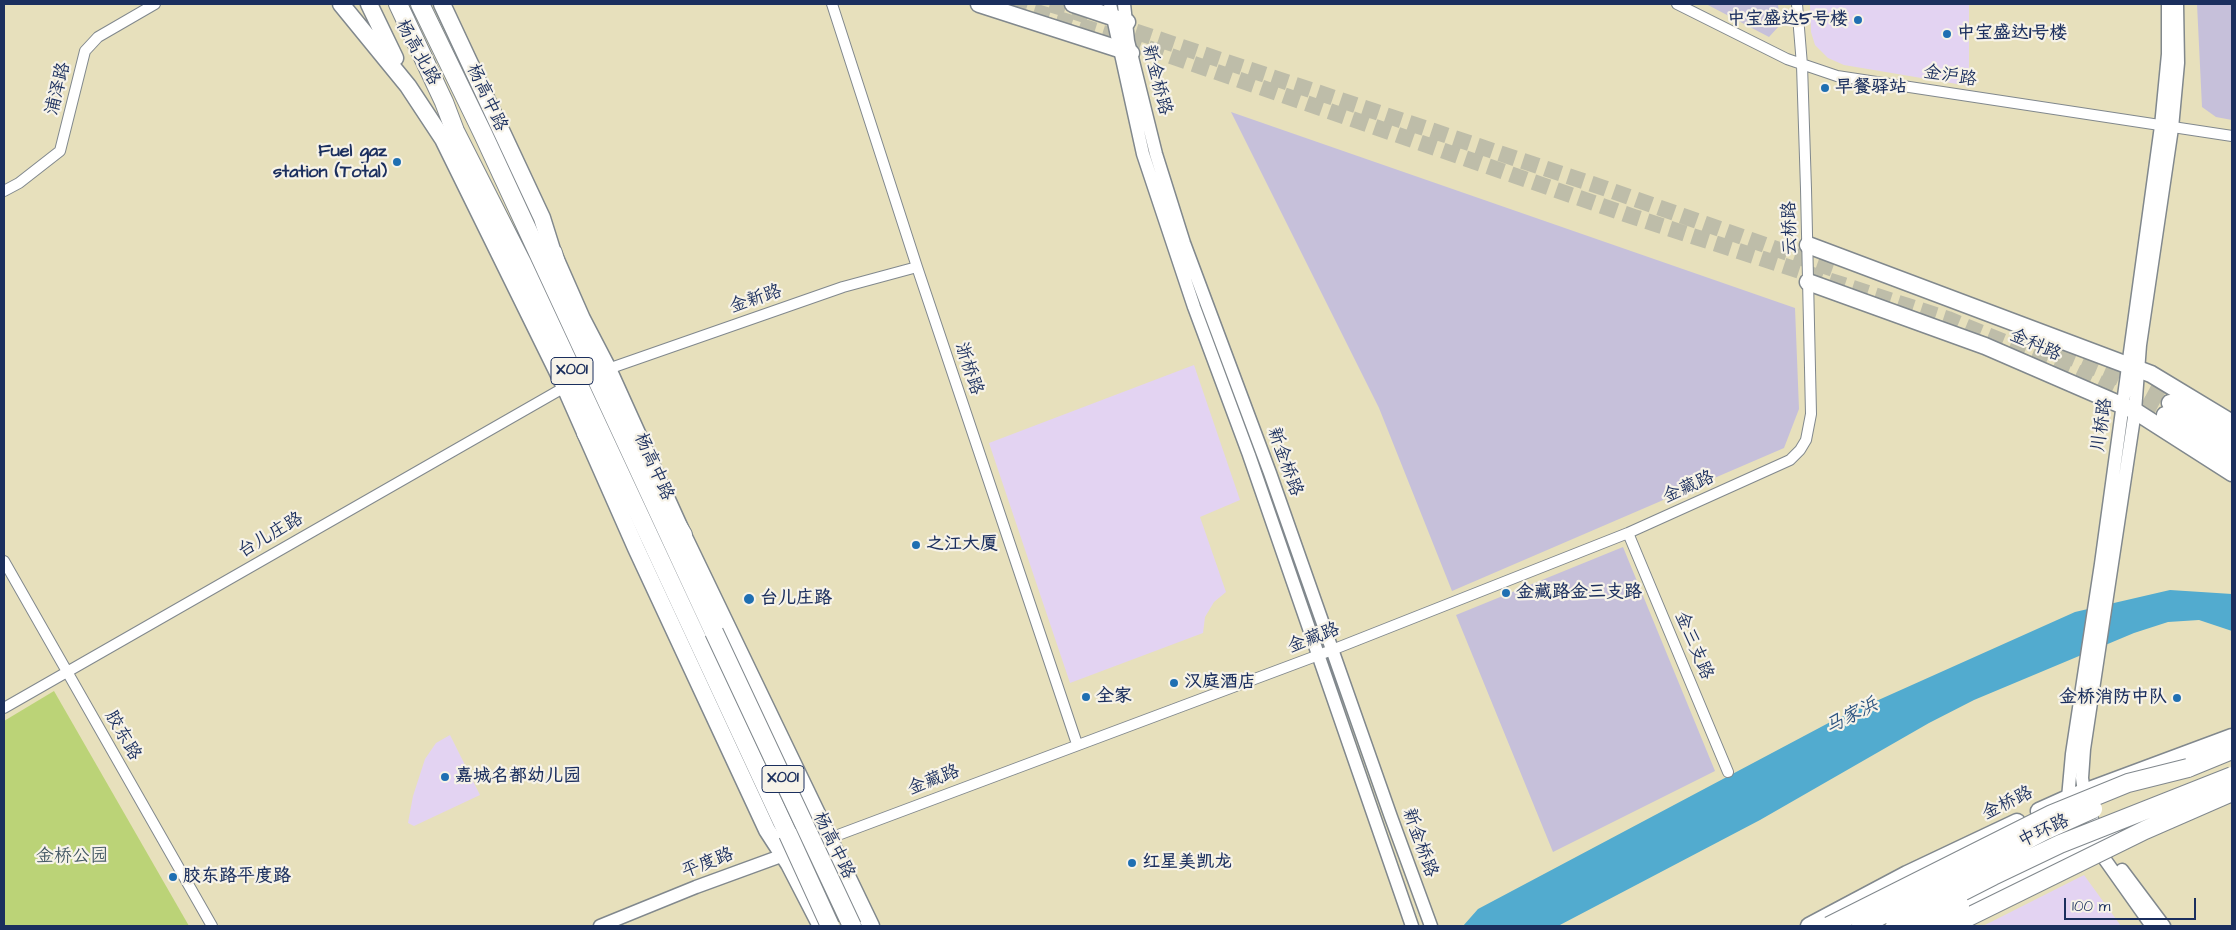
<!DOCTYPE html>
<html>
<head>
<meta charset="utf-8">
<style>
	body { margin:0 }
	#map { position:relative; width:2236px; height:930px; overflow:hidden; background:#e7e0bc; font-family:"Architects Daughter",sans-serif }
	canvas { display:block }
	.frame { position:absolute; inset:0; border:5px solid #1b2f5e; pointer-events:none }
	.scale { position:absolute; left:2064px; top:898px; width:132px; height:22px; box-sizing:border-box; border:2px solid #1b2f5e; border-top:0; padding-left:6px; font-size:15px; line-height:18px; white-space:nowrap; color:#1b2f5e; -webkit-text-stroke:4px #f7f3e8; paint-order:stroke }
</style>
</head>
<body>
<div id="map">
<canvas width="2236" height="930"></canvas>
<div class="frame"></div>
<div class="scale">100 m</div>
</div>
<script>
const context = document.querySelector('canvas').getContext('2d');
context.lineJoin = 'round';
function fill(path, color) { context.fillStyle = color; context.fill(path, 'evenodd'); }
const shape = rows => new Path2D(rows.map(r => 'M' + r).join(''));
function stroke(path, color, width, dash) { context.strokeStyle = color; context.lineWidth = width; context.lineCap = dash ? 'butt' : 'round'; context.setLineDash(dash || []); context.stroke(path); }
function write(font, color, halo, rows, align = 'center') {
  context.font = font + ' "Architects Daughter","LXGW WenKai TC",sans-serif'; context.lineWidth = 4.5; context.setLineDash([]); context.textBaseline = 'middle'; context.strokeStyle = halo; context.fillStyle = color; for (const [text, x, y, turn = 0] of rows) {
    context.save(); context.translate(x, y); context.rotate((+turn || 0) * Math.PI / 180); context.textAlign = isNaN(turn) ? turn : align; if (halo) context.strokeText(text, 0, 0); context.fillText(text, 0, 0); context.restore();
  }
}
const built = shape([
	[1810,4,1969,4,1969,86,1844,65,1828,58,1815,45,1811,32],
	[1194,365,1240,500,1200,517,1226,592,1214,602,1205,617,1203,633,1070,683,989,443],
	[450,735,480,795,414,826,408,823,413,796,425,759,436,743],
	[2084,875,2121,926,1983,926]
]);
const industrial = shape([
	[1706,4,1778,4,1780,25,1769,37],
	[2197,4,2232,4,2232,120,2216,117,2202,107],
	[1231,112,1795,308,1799,409,1784,448,1452,591,1379,408],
	[1623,547,1715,771,1553,852,1456,615]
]);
const green = shape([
	[54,691,189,926,4,926,4,721]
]);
const water = shape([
	[2170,590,2232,594,2232,631,2199,620,2168,622,2134,633,1974,700,1929,723,1760,820,1558,926,1463,926,1478,909,1836,719,2075,612]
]);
const primaryTunnel = shape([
	[1011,4,1116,37,1634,217,1948,319,2070,369,2165,415],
	[1050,4,1088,16],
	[1113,24,1601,187,1836,270],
	[2060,353,2136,385,2170,403]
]);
const minor = shape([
	[832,4,917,267,1077,744],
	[1677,4,1787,59,1837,76,2232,136],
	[4,191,19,183,60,151,85,51,98,37,155,4],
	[608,369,843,287,917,267],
	[1628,533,1728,772],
	[4,561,212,926],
	[4,708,565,387],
	[830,838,1332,650,1628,533,1790,460,1800,450,1806,440,1811,414,1806,189,1802,65,1797,4]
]);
const tertiary = shape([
	[1110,4,1143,154,1194,307,1249,455,1412,926],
	[1124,4,1128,41,1156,154,1184,243,1270,473,1391,817,1431,926],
	[2071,804,2068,798,2072,754,2101,564,2161,126,2168,54,2168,4],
	[2101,836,2092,820,2084,792,2082,778,2084,749,2135,411,2140,345,2172,128,2178,63,2177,4],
	[2096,847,2152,926],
	[2122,870,2164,926],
	[600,926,696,887,822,841]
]);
const primary = shape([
	[341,4,408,86,443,139,565,387,636,548,767,830,789,864,821,926],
	[369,4,395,58],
	[442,4,542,218,553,253,582,319,608,369,683,535,871,926],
	[979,4,1131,53],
	[1073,4,1127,22],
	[1808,245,2151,374,2232,423],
	[1808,282,1985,346,2135,411,2232,473],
	[2170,403,2232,439],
	[2165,415,2232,456],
	[2039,811,2068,798,2232,737],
	[1974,902,2135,827],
	[1809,926,1907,874,2017,822]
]);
const trunk = shape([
	[398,4,444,102,455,131,522,263,788,834],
	[420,4,483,134,714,632],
	[553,253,563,288],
	[586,433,606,467],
	[666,507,683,535],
	[2188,768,2232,750],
	[1968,900,1996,880]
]);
const trunkBridge = shape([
	[714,632,852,926],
	[788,834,830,926],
	[1829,926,2052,814,2128,783,2188,768],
	[1861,926,2044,831,2093,809],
	[1895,926,1993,876,2060,844,2232,776],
	[1924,926,1960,905],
	[1950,926,2145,830,2232,792]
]);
const markers = [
	[1858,20,5,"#1f6fb2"],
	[1947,34,5,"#1f6fb2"],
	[1825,88,5,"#1f6fb2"],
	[397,162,5,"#1f6fb2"],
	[916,545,5,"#1f6fb2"],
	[1506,593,5,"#1f6fb2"],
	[749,599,6,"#1f6fb2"],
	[1174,683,5,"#1f6fb2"],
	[1086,697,5,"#1f6fb2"],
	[2177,698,5,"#1f6fb2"],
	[445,777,5,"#1f6fb2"],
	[1132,863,5,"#1f6fb2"],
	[173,877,5,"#1f6fb2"]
];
const shields = [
	[572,371,42],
	[783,779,42]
];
const shieldNames = [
	["X001",572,371],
	["X001",783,779]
];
const poiNames = [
	["中宝盛达5号楼",1848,20,"right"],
	["中宝盛达1号楼",1957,34],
	["早餐驿站",1835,88],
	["Fuel gaz",387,152,"right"],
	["station (Total)",387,173,"right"],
	["之江大厦",926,545],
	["金藏路金三支路",1516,593],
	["台儿庄路",760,599],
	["汉庭酒店",1184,683],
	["全家",1096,697],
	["金桥消防中队",2167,698,"right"],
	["嘉城名都幼儿园",455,777],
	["红星美凯龙",1142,863],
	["胶东路平度路",183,877]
];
const streetNames = [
	["杨高北路",417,53,61],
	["金沪路",1950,77,9],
	["新金桥路",1156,80,76],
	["浦泽路",59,89,-76],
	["杨高中路",486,98,65],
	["云桥路",1791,228,-91],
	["金新路",756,300,-19],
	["金科路",2035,346,24],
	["浙桥路",968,369,72],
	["川桥路",2103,425,-82],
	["新金桥路",1284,462,70],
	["杨高中路",653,467,66],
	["金藏路",1689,488,-24],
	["台儿庄路",271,536,-30],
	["金藏路",1314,639,-21],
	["金三支路",1693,646,67],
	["胶东路",122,736,60],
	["金藏路",934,781,-21],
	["金桥路",2008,804,-26],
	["中环路",2044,832,-25],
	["新金桥路",1419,843,70],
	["杨高中路",833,846,64],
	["平度路",708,864,-21]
];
const parkNames = [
	["金桥公园",72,857]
];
const waterNames = [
	["马家浜",1852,717,-27]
];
fill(built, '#e3d3f2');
fill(industrial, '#c6c0da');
fill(green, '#bbd377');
fill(water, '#52abcf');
stroke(primaryTunnel, '#bebda9', 16, [16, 8]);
stroke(minor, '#81888d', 12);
stroke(tertiary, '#81888d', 15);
stroke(primary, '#81888d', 19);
stroke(trunk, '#81888d', 20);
stroke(minor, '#fff', 10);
stroke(tertiary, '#fff', 12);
stroke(primary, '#fff', 16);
stroke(trunk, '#fff', 18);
stroke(trunkBridge, '#81888d', 20, []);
stroke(trunkBridge, '#fff', 18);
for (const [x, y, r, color] of markers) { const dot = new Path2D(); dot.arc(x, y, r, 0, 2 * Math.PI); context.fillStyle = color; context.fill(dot); stroke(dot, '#f7f3e8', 2); }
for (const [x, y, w] of shields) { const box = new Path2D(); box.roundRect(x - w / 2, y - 13.5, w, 27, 4); context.fillStyle = '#f7f3e8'; context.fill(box); stroke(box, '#1b2f5e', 1); }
write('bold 16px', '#1b2f5e', null, shieldNames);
write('bold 18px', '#1b2f5e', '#f7f3e8', poiNames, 'left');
write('18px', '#1b2f5e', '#f7f3e8', streetNames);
write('18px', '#435864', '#f7f3e8', parkNames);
write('italic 19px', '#2c5480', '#f7f3e8', waterNames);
</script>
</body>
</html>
